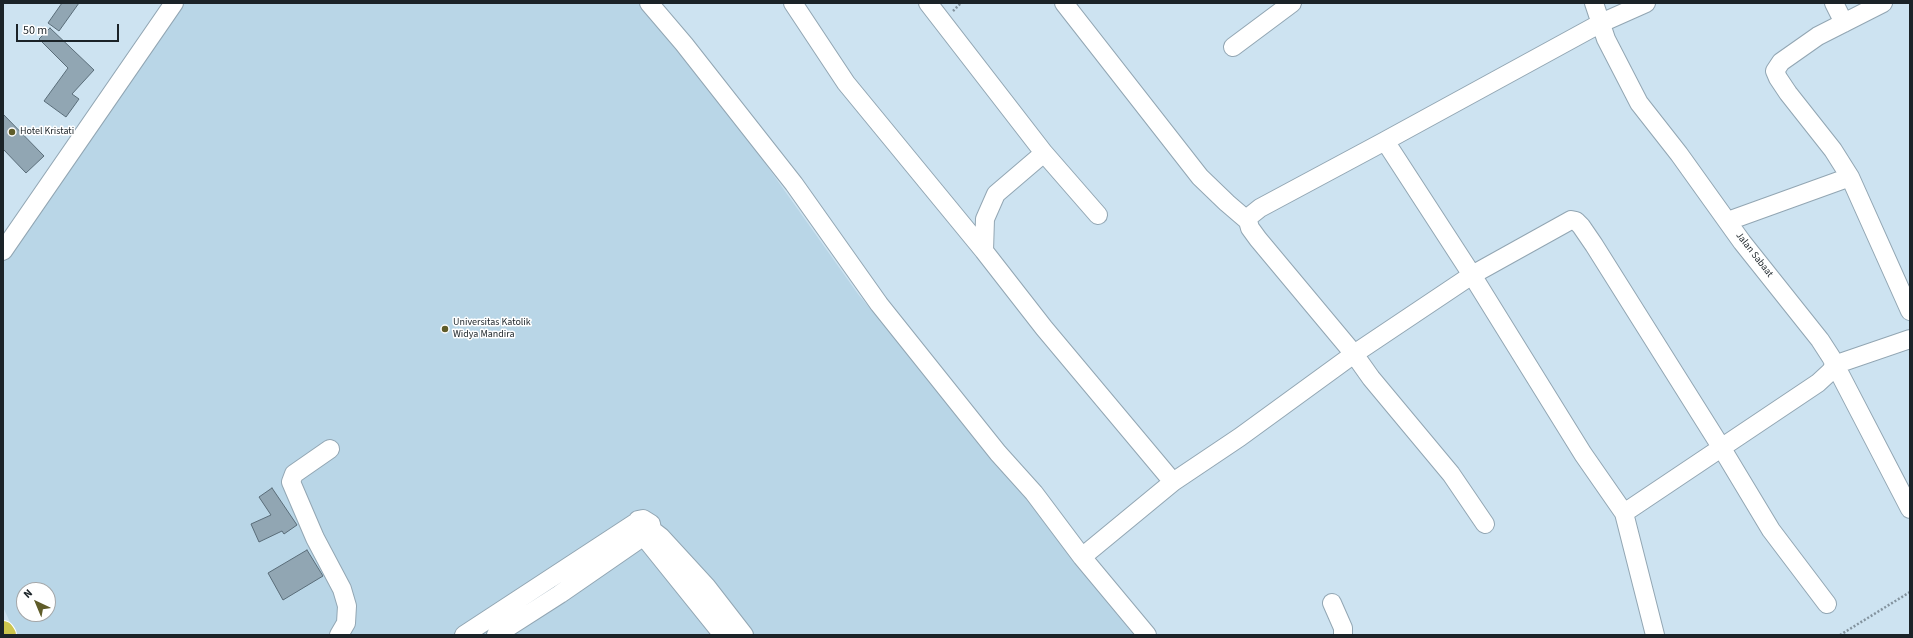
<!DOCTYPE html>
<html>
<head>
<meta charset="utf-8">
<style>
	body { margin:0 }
	#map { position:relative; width:1913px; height:638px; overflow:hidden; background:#cde3f1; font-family:"Source Sans 3",sans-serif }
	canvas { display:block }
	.frame { position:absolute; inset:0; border:4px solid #1b2328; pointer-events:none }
	.north { position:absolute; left:16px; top:582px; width:40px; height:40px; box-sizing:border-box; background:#fff; border:1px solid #a4a7a9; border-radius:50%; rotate:316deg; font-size:11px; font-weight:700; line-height:16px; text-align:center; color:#1b2328 }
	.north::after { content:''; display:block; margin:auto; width:14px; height:18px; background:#5f5c29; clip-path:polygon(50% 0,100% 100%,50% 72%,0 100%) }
	.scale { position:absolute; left:16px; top:24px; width:103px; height:18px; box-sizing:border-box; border:2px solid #1b2328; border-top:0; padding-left:5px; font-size:12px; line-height:14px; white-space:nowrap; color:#1b2328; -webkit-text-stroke:3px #fff; paint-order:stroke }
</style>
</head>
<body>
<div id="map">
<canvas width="1913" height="638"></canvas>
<div class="frame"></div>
<div class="north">N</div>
<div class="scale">50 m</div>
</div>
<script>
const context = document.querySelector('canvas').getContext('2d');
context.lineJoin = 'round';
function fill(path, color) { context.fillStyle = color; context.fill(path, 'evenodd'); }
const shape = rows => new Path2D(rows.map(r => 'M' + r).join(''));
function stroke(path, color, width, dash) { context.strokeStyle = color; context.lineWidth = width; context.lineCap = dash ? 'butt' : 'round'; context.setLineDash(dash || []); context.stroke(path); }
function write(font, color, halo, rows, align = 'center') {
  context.font = font + ' "Source Sans 3",sans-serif'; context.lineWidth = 3; context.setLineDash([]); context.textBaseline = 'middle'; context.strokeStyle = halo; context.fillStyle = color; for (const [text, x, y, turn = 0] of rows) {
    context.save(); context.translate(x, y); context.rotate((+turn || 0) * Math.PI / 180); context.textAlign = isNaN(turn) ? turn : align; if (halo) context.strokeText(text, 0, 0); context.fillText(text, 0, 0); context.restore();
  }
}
const built = shape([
	[183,3,646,3,760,156,858,294,917,364,1138,635,16,635,3,607,3,261],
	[24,590,48,590,48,614,24,614]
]);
const building = shape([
	[62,3,79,3,59,31,48,23,62,3],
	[50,28,94,70,72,94,79,99,66,117,44,101,68,68,39,39,50,28],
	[3,114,44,156,26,173,3,149,3,114],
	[272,488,297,525,284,534,282,531,259,542,251,524,271,515,259,497,272,488],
	[307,550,323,576,283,600,268,573,307,550]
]);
const path = shape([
	[953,11,961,3],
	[1840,635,1910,592]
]);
const minor = shape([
	[649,3,684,44,794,184,879,304,998,453,1034,493,1082,557,1147,635],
	[793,3,846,83,984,251],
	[928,3,1044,153,996,194,985,219,984,251,1044,328,1173,482],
	[1064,3,1200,177,1227,203,1248,221],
	[1594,3,1606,39,1639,103,1679,154,1742,242,1820,340,1831,357,1910,509],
	[1646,3,1601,23,1385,141,1472,275,1583,454,1624,513,1655,635],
	[1834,3,1844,23],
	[1883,3,1818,36,1781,62,1775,71,1778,78,1788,93,1833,150,1850,177,1910,311],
	[1233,47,1292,3],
	[1044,153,1098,215],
	[1728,221,1850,177],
	[3,251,174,3],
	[330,449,294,474,291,482,315,538,342,589,347,606,346,623,339,635],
	[1624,513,1818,383,1831,371,1834,365,1910,339],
	[1485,524,1451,474,1371,378,1354,354,1472,275,1571,220,1576,221,1581,226,1594,245,1721,447,1771,530,1827,604],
	[652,530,661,537,706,586,744,635],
	[645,538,723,635],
	[1082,557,1173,482,1240,437,1354,354,1258,239,1250,228,1248,221,1250,216,1260,208,1385,141],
	[1332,603,1343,628,1343,635],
	[464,635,635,523],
	[496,635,560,594,641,538,650,535,652,530,651,524,643,519,638,520,634,528,637,536,641,538]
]);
const highway = shape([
	[3,632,5,635]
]);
const markers = [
	[12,132,4,"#5f5c29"],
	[445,329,4,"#5f5c29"]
];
const poiNames = [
	["Hotel Kristati",20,132],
	["Universitas Katolik",453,323],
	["Widya Mandira",453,335]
];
const streetNames = [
	["Jalan Sabaat",1754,255,52]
];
fill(built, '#b9d6e7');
fill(building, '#91a6b3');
stroke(building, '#5a6d79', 1);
stroke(minor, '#92a6b3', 20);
stroke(highway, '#fff', 24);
stroke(path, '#83939e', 2.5, [2, 2]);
stroke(minor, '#fff', 18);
stroke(highway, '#ccc54e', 22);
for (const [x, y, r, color] of markers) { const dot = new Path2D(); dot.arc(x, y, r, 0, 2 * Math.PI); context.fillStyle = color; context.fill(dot); stroke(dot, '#fff', 1.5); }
write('10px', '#1b2328', '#fff', poiNames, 'left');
write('10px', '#1b2328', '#fff', streetNames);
</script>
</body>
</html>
